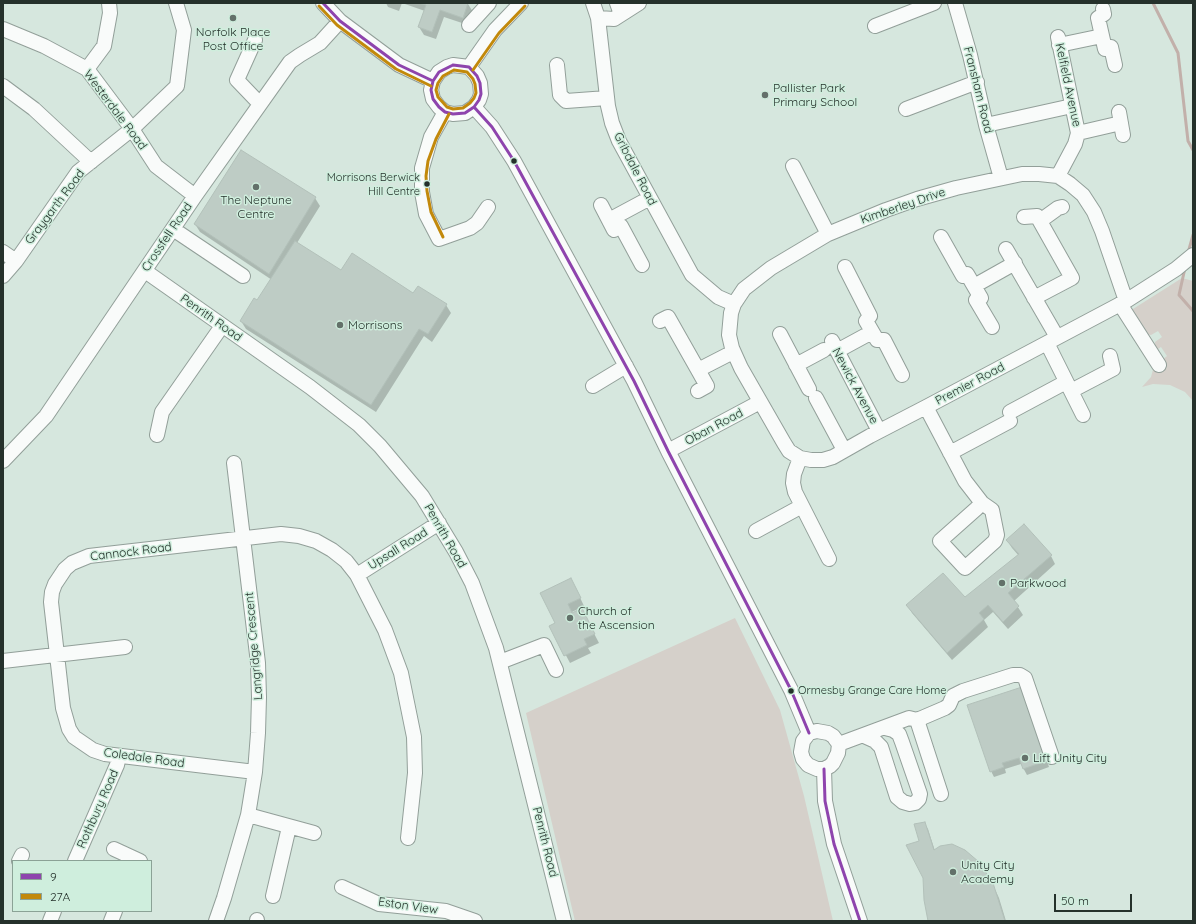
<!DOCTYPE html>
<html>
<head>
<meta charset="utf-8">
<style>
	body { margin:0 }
	#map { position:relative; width:1196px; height:924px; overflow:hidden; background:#d6e7de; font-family:Quicksand,sans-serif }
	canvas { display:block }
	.frame { position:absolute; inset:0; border:4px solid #25312b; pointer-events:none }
	.legend { position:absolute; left:12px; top:860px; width:140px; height:52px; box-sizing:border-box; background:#cfeedd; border:1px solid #8ba296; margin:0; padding:5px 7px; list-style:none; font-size:12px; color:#25312b }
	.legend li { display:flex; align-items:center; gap:8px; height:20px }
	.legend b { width:20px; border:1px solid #8ba296 }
	.scale { position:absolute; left:1054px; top:894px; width:78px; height:18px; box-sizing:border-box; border:2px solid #25312b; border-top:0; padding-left:5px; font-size:12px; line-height:14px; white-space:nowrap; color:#25312b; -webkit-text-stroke:3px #cfeedd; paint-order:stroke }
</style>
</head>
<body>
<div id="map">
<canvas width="1196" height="924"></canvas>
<div class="frame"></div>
<ul class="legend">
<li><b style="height:5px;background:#8e44ad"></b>9</li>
<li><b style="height:5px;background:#c2890b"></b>27A</li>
</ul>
<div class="scale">50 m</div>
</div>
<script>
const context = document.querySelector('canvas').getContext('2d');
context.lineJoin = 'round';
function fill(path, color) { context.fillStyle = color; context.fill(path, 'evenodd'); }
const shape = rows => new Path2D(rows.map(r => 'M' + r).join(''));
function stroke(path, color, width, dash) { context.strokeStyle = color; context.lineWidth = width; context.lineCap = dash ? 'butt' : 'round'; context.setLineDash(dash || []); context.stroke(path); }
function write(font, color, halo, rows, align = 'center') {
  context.font = font + ' Quicksand,sans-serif'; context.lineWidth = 3; context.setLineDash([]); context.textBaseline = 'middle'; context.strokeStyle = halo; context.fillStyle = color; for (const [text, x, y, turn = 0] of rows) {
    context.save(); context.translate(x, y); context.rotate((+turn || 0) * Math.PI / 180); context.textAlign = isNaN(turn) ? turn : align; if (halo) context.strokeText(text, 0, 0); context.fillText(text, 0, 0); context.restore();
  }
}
const green = shape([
	[1182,278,1193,281,1193,401,1185,392,1170,385,1153,384,1142,387,1151,377,1154,366,1167,356,1161,347,1155,351,1155,342,1162,337,1158,331,1151,335,1146,334,1133,313,1133,309],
	[735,618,780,710,804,796,833,921,575,921,526,713]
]);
const shadow = shape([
	[386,3,402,3,399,11,388,7],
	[402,3,466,3,468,4,473,12,468,25,444,17,436,39,424,35,419,27,425,11],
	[315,198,320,206,297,243,341,272,446,305,451,313,432,342,424,336,376,412,246,329,241,321,258,302,272,280,200,232,195,224],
	[1007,540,1051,556,1055,564,1014,601,1023,615,1008,629,993,612,984,620,988,627,952,660,912,613,907,605,965,599,1019,556,1012,548],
	[575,587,584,606,572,612,573,614,586,618,599,643,588,648,591,653,570,663,551,627,556,624],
	[1025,694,1049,767,1027,775,1021,764,1005,769,1006,773,994,777,991,771],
	[924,823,928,829,935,851,992,883,999,898,1006,921,930,921,920,841]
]);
const stream = shape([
	[1153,3,1178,53,1188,141,1193,150],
	[1188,253,1193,235],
	[1185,268,1179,295,1193,311]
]);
const building = shape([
	[419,3,468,3,463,18,440,10,432,32,418,27,426,5,419,3],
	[241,150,316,197,269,274,194,224,241,150],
	[295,241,341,270,352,253,413,293,418,286,447,304,428,334,419,329,371,405,240,321,254,298,257,300,295,241],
	[1024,524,1052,555,1008,593,1019,606,1003,622,988,605,979,613,984,619,947,653,906,605,943,573,965,597,1019,554,1006,540,1024,524],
	[571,578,581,598,568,604,572,613,582,608,595,634,584,639,587,645,564,656,549,626,555,623,540,593,571,578],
	[1022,687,1046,761,1023,769,1019,758,1002,763,1004,767,990,772,967,705,1022,687],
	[925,822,934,850,940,846,952,844,965,850,979,862,993,883,1005,921,928,921,924,900,923,878,906,845,919,841,914,824,925,822]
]);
const minor = shape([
	[323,3,340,21,399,65,433,81],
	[593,3,598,18,608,106,612,123,619,141,692,275,718,297,734,304],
	[617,3,621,14],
	[955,3,970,55,986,125,1001,178],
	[1103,9,1104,14,1098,18,1105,49,1111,47,1115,65],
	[598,18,614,19,639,3],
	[469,25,489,3],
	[875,26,934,3],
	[3,29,44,46,87,69,132,129,156,166,195,196],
	[1058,37,1078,133,1075,144,1058,176],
	[255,40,237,80,260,104],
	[1059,45,1102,36],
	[453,65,469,67,477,76,480,83,481,94,479,100,474,107,465,113,453,114,445,112,439,107,433,99,431,90,433,81,439,72,447,67,453,65],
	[557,65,560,95,566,101,607,98],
	[469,67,495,30,521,3],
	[87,69,104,46,110,13,109,3],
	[3,86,34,109,91,162],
	[474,107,492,127,514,161,634,381,668,451,791,690,809,733],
	[906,109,977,82],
	[445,112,431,137,422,168,422,192,426,214,439,239,470,228,477,223,488,207],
	[1119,112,1123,135],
	[986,125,1072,106],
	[1078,133,1121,123],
	[793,166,828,234],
	[601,205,614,230,621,226,642,265],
	[1024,217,1037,216,1072,278,1034,298],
	[609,220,650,198],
	[1040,221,1058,208,1062,207],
	[173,229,243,276],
	[941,237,963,276,967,274,981,298,976,300,992,327],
	[1006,249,1057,337],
	[3,252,16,261],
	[845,267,870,316,866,321,877,340,884,340,902,375],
	[145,271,310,387,359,425,380,446,422,496,456,552,472,583,496,648,564,921],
	[3,276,16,261,78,172,132,129,177,86,184,30,176,3],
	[974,286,1015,263],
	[1126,301,1102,231,1094,212,1083,195,1070,184,1058,176,1039,174,1022,174,956,188,917,199,886,210,828,234,771,268,744,289,734,304,731,313,729,335,732,348,741,368,784,443,789,451,800,458,811,460,823,460,833,457,870,436,926,407,1126,301,1176,269,1193,255],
	[1120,304,1159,365],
	[660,321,668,317,698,370,707,386,698,391],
	[780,334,809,389],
	[832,341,879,431],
	[1047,343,1083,415],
	[837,351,872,332],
	[796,365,824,350],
	[698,370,733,352],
	[593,386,626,366],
	[1071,391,1113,369,1110,356],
	[816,398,844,450],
	[926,407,965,481,982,503,992,510,997,535,995,541,965,568,940,541,976,509,982,503],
	[1010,412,1066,382],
	[157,435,162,412,222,326],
	[668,451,760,402],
	[950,453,1010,421],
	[800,458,794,474,793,483,795,492,829,559],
	[3,461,46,416,195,196,290,62,300,55,320,43,340,21],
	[756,531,802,506],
	[357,575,439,523],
	[3,661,125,647],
	[500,662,544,645,556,670],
	[917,720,945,708,949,705,953,696,963,691,1013,675,1020,675,1025,678,1052,757],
	[817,731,828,733,833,736,839,744,838,753,833,763,830,766,824,769,817,769,808,765,803,759,801,752,803,741,809,733,817,731],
	[864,736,875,741,881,747,897,797,903,802,910,804,915,803,919,799,920,794,902,742,899,734,893,730,885,728],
	[839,744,909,718,917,720,941,794],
	[824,769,825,801,834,844,860,921],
	[255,772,105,754,93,750,74,737,69,729,63,708,51,602,52,592,55,584,65,569,72,563,89,556,281,534,299,536,316,541,332,550,346,561,357,575,385,630,401,673,414,737,415,773,408,838],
	[248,815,314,833],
	[114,849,140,861],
	[19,861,22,855],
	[75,861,117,765,119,756],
	[342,887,379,904,446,911,475,921],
	[273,896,289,827],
	[50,921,54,911],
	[111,921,115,911],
	[216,921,224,898,248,815,255,772,258,733,259,697,258,663,234,463],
	[257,921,257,920]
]);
const bus1 = shape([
	[323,3,340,21,399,65,433,81],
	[453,65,469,67,477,76,480,83,481,94,479,100,474,107,465,113,453,114,445,112,439,107,433,99,431,90,433,81,439,72,453,65],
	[474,107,492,127,514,161,634,381,668,451,791,690,809,733],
	[824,769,825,801,834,844,860,921]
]);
const bus2 = shape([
	[319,6,337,25,396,69,431,86],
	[454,70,467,72,473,79,475,84,476,93,474,98,470,103,463,108,453,109,447,107,438,97,436,90,438,83,443,76,454,70],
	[473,70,499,33,525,6],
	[443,237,431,212,427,191,426,176,428,161,436,139,449,114]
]);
const markers = [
	[233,18,4,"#63716a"],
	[765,95,4,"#63716a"],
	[514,161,3.5,"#25312b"],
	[427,184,3.5,"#25312b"],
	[256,187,4,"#63716a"],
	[340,325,4,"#63716a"],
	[1002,583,4,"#63716a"],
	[570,618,4,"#63716a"],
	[791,691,3.5,"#25312b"],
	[1025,758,4,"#63716a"],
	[953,872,4,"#63716a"]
];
const busNames = [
	["Morrisons Berwick",420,178],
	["Hill Centre",420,192],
	["Ormesby Grange Care Home",798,691,"left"]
];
const poiNames = [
	["Norfolk Place",233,32,"center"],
	["Post Office",233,46,"center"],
	["Pallister Park",773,88],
	["Primary School",773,102],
	["The Neptune",256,200,"center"],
	["Centre",256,214,"center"],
	["Morrisons",348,325],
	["Parkwood",1010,583],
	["Church of",578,611],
	["the Ascension",578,625],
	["Lift Unity City",1033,758],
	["Unity City",961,865],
	["Academy",961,879]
];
const streetNames = [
	["Kelfield Avenue",1068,85,78],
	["Fransham Road",978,90,76],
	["Westerdale Road",115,110,53],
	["Gribdale Road",635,169,63],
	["Kimberley Drive",903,206,-19],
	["Graygarth Road",55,207,-53],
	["Crossfell Road",167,237,-56],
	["Penrith Road",211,318,35],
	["Premier Road",970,384,-28],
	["Newick Avenue",855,386,62],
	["Oban Road",714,427,-28],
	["Penrith Road",445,536,60],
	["Upsall Road",398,549,-32],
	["Cannock Road",131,552,-7],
	["Langridge Crescent",254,646,-95],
	["Coledale Road",144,758,8],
	["Rothbury Road",98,809,-66],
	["Penrith Road",545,842,76],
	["Eston View",408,906,8]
];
fill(green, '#d5d0ca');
fill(shadow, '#0003');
stroke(stream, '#c2b0aa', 3);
fill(building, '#beccc5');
stroke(building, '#b2c0b9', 1);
stroke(minor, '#929f99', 16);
stroke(minor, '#f9fbfa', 14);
stroke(bus1, '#8e44ad', 3);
stroke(bus2, '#c2890b', 3);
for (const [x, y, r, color] of markers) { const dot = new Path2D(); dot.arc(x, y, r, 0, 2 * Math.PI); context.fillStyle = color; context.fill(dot); stroke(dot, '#cfeedd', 1.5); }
write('11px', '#25312b', '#cfeedd', busNames, 'right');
write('12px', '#25312b', '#cfeedd', poiNames, 'left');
write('12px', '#25312b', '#cfeedd', streetNames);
</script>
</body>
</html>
